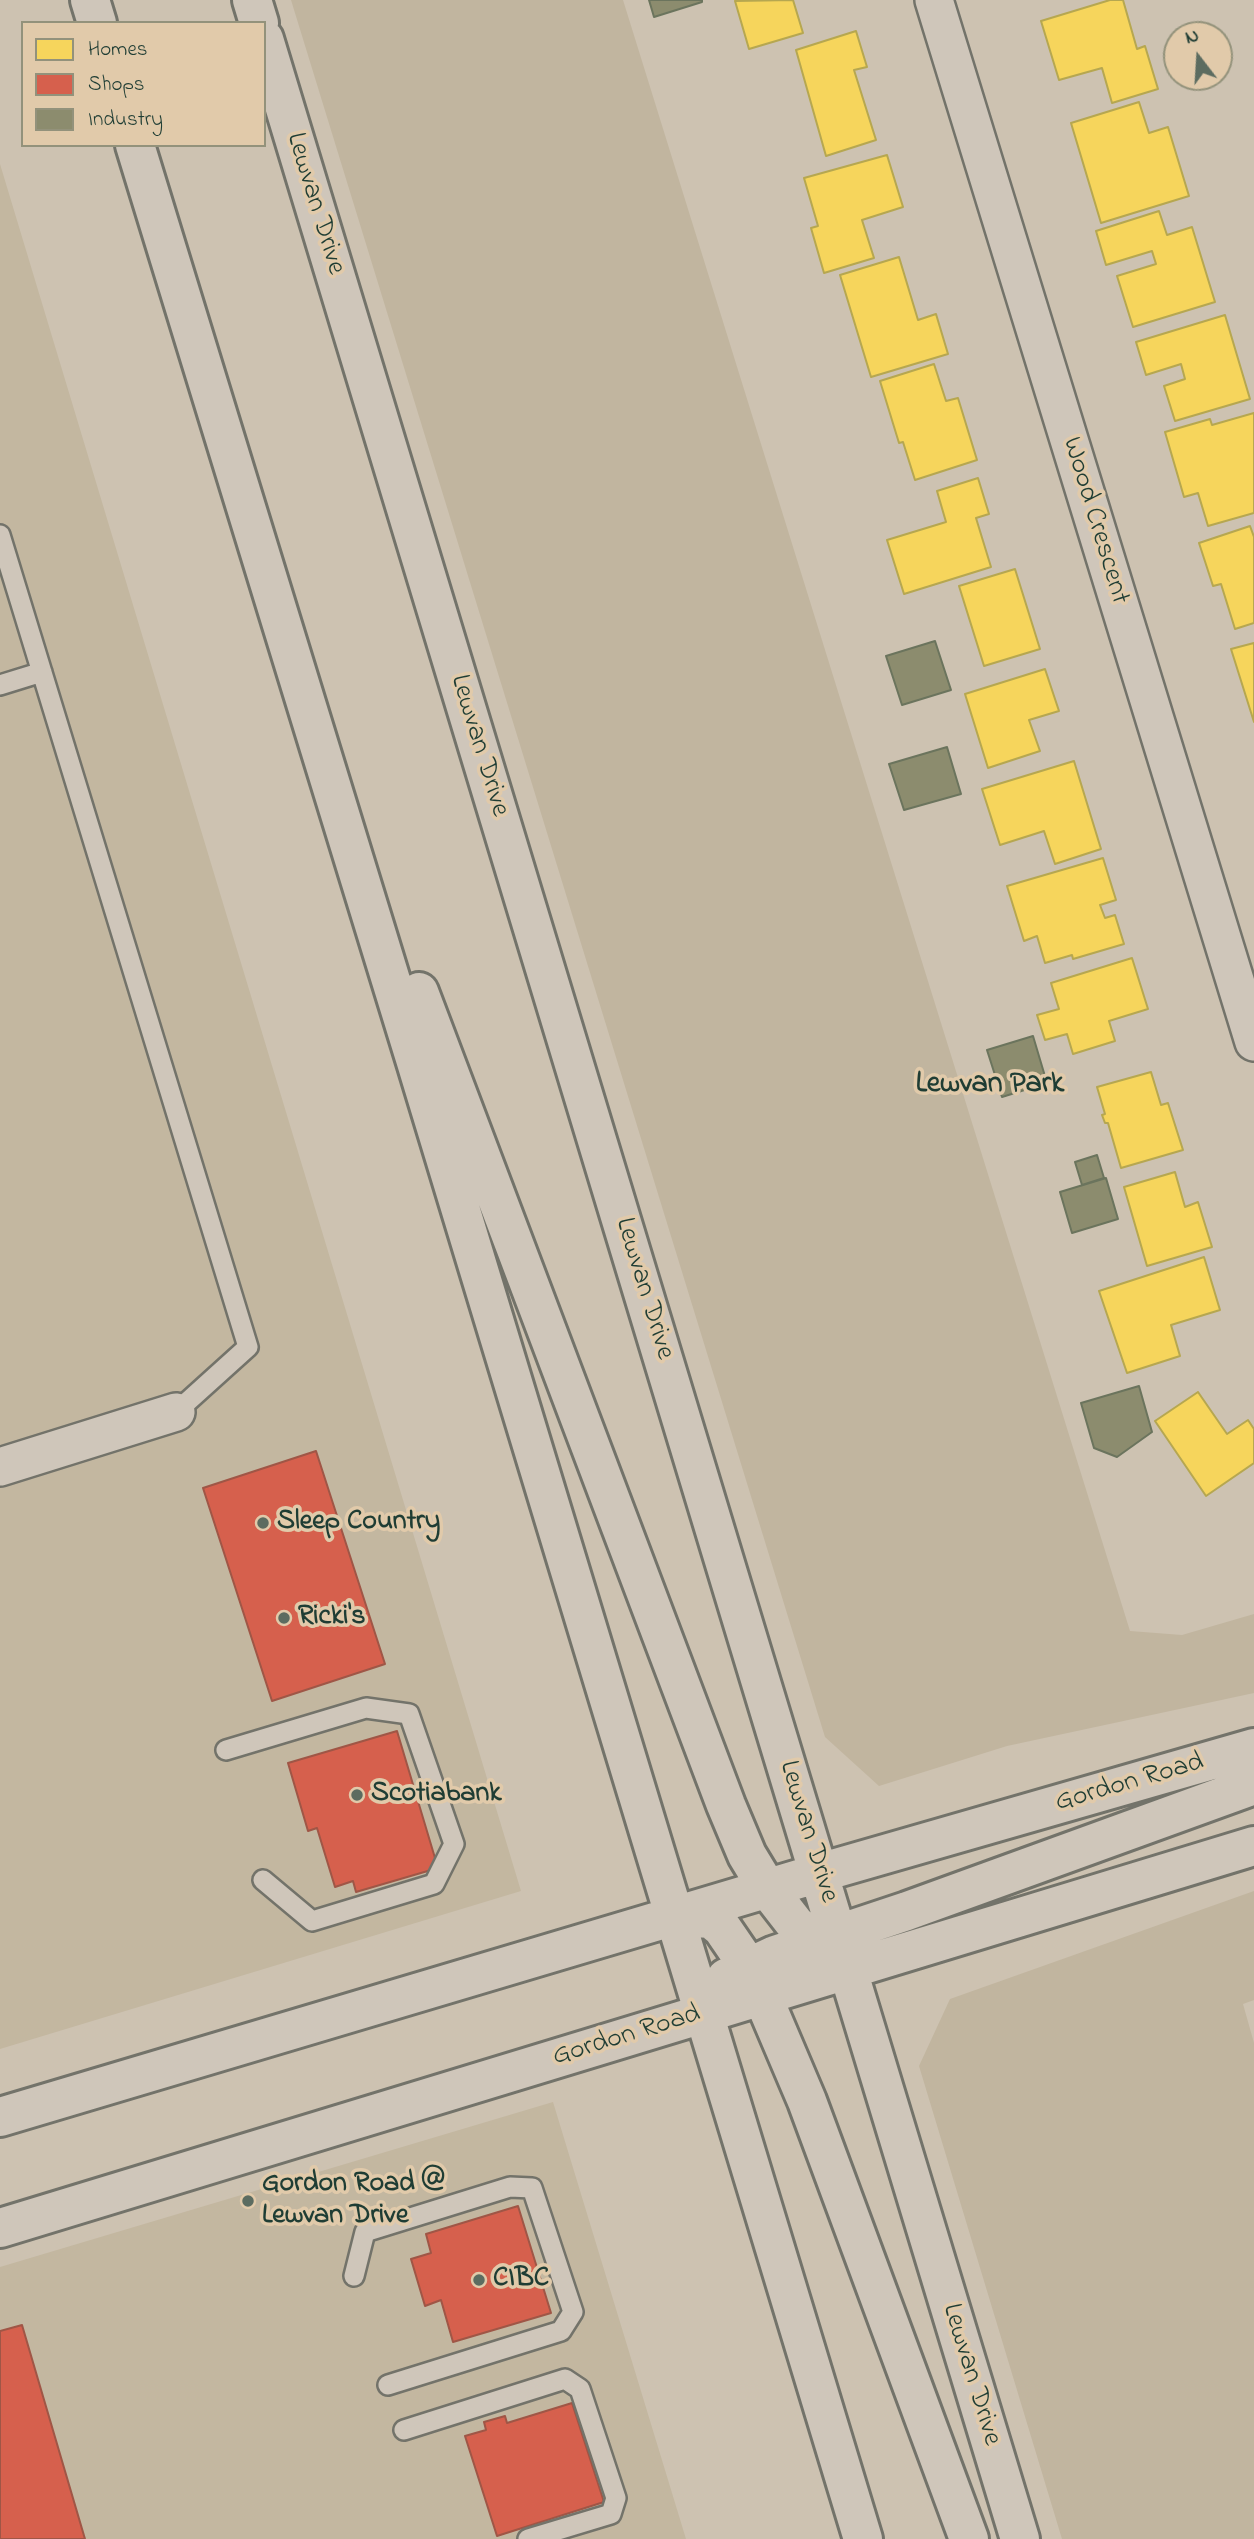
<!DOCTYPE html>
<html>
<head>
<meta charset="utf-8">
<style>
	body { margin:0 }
	#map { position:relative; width:1254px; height:2539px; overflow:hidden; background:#cdc2b1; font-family:"Indie Flower",sans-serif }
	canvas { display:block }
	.legend { position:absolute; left:21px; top:21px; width:245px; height:126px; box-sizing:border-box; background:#e1caaa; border:2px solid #93927b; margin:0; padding:9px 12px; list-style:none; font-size:21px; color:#1f3d34 }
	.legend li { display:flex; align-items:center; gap:14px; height:35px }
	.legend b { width:35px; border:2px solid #93927b }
	.north { position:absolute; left:1163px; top:21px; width:70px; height:70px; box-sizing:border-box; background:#e1caaa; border:2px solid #93927b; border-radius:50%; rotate:343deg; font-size:19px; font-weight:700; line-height:28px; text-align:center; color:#1f3d34 }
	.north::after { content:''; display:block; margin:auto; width:24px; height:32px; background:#5c6c60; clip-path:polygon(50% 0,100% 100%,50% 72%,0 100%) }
</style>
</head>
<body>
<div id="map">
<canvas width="1254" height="2539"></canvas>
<ul class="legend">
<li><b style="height:19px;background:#f6d55c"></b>Homes</li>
<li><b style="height:19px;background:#d6604d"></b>Shops</li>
<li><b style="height:19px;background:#8c8c6e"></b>Industry</li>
</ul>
<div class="north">N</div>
</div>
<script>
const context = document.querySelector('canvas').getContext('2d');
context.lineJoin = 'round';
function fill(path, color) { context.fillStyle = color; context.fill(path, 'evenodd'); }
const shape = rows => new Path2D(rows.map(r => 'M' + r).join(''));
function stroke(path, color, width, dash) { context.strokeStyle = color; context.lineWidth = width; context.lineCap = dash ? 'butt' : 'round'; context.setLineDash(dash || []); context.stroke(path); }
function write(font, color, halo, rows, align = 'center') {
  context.font = font + ' "Indie Flower",sans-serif'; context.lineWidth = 7; context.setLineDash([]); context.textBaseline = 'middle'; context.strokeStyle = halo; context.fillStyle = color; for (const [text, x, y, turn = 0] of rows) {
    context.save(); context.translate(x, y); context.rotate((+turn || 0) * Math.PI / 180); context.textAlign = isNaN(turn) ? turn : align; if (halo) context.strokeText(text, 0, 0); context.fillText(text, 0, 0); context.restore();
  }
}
const built = shape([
	[0,164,521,1891,0,2049],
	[553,2102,686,2539,0,2539,0,2267]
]);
const green = shape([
	[291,0,623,0,1130,1631,1182,1635,1254,1614,1254,1693,1007,1746,879,1786,825,1737],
	[1254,1891,1254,2000,1243,2004,1254,2043,1254,2539,1062,2539,919,2066,950,1999]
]);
const homes = shape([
	[793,0,803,33,749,49,735,1,793,0],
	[1110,0,1123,0,1137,49,1145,46,1158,89,1112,103,1102,68,1059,80,1041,21,1110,0],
	[856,31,867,67,854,70,876,140,826,156,796,50,856,31],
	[1139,102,1149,133,1168,127,1189,196,1101,223,1071,123,1139,102],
	[887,155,903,207,862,220,874,258,824,273,811,228,818,226,804,178,887,155],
	[1159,211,1167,235,1192,227,1215,302,1133,327,1117,276,1156,264,1152,251,1106,265,1096,231,1159,211],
	[899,257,918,320,936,314,948,354,871,377,840,275,899,257],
	[1225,315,1250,399,1175,421,1164,386,1185,379,1181,364,1146,375,1136,342,1225,315],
	[934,364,946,401,958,398,977,460,915,480,903,442,899,443,880,381,934,364],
	[1254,413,1254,513,1208,526,1198,493,1184,497,1165,432,1210,419,1212,425,1254,413],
	[978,478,989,514,976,518,991,567,904,594,887,540,946,522,937,491,978,478],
	[1250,526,1254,537,1254,623,1235,629,1221,584,1213,586,1199,543,1250,526],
	[1015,569,1040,649,984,666,959,586,1015,569],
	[1254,643,1254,722,1231,649,1254,643],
	[1045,669,1059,711,1029,720,1040,751,988,768,965,694,1045,669],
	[1074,761,1101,849,1055,864,1044,831,1000,845,982,789,1074,761],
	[1103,858,1116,900,1100,905,1105,918,1115,915,1124,944,1073,959,1072,955,1045,963,1037,936,1024,941,1007,886,1103,858],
	[1132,958,1148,1009,1109,1021,1115,1041,1073,1054,1067,1034,1045,1040,1037,1015,1059,1009,1051,983,1132,958],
	[1151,1072,1161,1105,1168,1103,1183,1150,1121,1168,1108,1123,1105,1123,1102,1115,1105,1114,1097,1087,1151,1072],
	[1175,1172,1185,1207,1198,1202,1212,1247,1147,1266,1124,1187,1175,1172],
	[1204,1257,1220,1310,1171,1325,1180,1356,1127,1373,1099,1291,1204,1257],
	[1198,1392,1227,1434,1248,1420,1254,1429,1254,1463,1206,1496,1155,1421,1198,1392]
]);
const shops = shape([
	[316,1451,385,1664,272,1701,203,1488,316,1451],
	[397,1731,438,1868,356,1892,353,1881,335,1887,317,1828,308,1831,288,1763,397,1731],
	[518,2206,551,2313,453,2342,441,2300,425,2306,411,2259,431,2253,426,2234,518,2206],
	[22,2325,85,2539,0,2539,0,2331,22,2325],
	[572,2403,604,2502,497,2536,465,2436,486,2430,484,2422,505,2416,507,2423,572,2403]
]);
const industry = shape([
	[649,0,702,0,702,2,654,17,649,0],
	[935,641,951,690,902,705,886,656,935,641],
	[947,747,961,794,904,810,889,764,947,747],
	[1033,1036,1047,1083,1002,1097,987,1050,1033,1036],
	[1097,1155,1104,1178,1082,1185,1075,1162,1097,1155],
	[1106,1178,1118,1219,1072,1233,1060,1192,1106,1178],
	[1139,1386,1152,1432,1117,1457,1094,1448,1081,1403,1139,1386]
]);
const service = shape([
	[0,535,248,1347,176,1412],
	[0,685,42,672],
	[226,1750,366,1708,409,1714,454,1844,434,1884,312,1921,263,1880],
	[354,2276,365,2232,510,2187,532,2188,573,2312,561,2331,388,2385],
	[404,2430,565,2379,580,2389,616,2498,611,2514,528,2539]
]);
const minor = shape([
	[934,0,1254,1042],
	[0,1467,176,1412]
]);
const secondary = shape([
	[90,0,97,23],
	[252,0,259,23],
	[264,39,1020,2539],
	[135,145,416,1062,863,2539],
	[419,992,726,1805,747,1855,767,1888,795,1924,847,1970],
	[677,1917,711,1919,722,1928,748,1966,762,1995,807,2101,969,2539],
	[726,1978,775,1955,907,1911,1254,1785],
	[0,2117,819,1873,1254,1748],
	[0,2228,1254,1846]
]);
const markers = [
	[263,1523,7,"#5c6c60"],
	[284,1618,7,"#5c6c60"],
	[357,1795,7,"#5c6c60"],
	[248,2201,7,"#5c6c60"],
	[479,2280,7,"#5c6c60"]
];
const streetNames = [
	["Lewvan Drive",314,204,73],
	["Wood Crescent",1094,521,73],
	["Lewvan Drive",478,746,73],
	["Lewvan Drive",643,1289,73],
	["Gordon Road",1130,1784,-16],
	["Lewvan Drive",807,1832,73],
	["Gordon Road",627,2037,-17],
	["Lewvan Drive",970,2375,73]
];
const poiNames = [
	["Sleep Country",277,1523],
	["Ricki's",298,1618],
	["Scotiabank",371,1795],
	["Gordon Road @",262,2185],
	["Lewvan Drive",262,2217],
	["CIBC",493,2280]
];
const neighbourhoodNames = [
	["Lewvan Park",990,1086]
];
fill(built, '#c3b7a0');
fill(green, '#c1b59f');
fill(homes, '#f6d55c');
stroke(homes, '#b6a750', 2);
fill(shops, '#d6604d');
stroke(shops, '#9f5646', 2);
fill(industry, '#8c8c6e');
stroke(industry, '#6b745d', 2);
stroke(service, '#73736a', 24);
stroke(minor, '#73736a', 42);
stroke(secondary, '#73736a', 44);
stroke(service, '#cfc6ba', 19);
stroke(minor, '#cfc6ba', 37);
stroke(secondary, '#cfc6ba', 38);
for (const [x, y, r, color] of markers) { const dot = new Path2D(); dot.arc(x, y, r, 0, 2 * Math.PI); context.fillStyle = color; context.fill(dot); stroke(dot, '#e1caaa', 2.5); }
write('28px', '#1f3d34', '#e1caaa', streetNames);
write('bold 28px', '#1f3d34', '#e1caaa', poiNames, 'left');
write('bold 30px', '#1f3d34', '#e1caaa', neighbourhoodNames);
</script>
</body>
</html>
